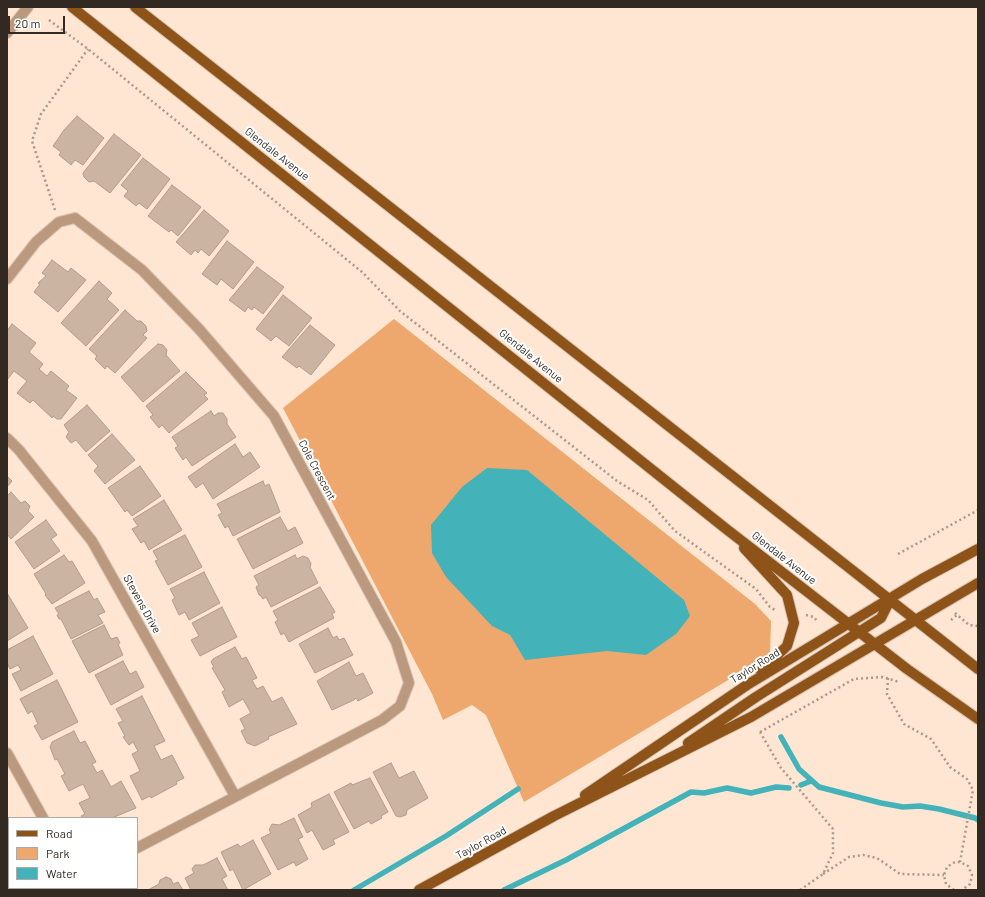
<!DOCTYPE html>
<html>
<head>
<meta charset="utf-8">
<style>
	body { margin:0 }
	#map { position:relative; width:985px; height:897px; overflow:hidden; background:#fee6d3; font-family:Barlow,sans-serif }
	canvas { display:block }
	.frame { position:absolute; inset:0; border:8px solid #322922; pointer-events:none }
	.legend { position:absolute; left:8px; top:817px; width:130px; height:72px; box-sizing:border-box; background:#fff; border:1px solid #ada9a7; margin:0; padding:5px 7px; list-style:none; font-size:12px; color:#322922 }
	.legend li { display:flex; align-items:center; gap:8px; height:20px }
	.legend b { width:20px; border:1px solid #ada9a7 }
	.scale { position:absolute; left:8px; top:16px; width:57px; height:18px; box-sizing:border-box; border:2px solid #322922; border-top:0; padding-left:5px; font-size:12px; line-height:14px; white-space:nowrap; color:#322922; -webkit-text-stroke:3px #fff; paint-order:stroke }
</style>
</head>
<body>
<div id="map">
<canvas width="985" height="897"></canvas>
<div class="frame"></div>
<ul class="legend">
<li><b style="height:5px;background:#8e5318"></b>Road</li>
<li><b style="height:11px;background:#eea86e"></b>Park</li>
<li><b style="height:11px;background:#43b2b9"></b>Water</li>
</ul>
<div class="scale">20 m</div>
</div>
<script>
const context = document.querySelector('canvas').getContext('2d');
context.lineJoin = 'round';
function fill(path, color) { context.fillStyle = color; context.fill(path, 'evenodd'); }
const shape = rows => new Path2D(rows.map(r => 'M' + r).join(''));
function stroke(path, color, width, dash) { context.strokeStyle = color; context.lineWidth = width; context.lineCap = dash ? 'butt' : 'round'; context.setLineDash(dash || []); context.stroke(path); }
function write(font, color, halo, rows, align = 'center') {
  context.font = font + ' Barlow,sans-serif'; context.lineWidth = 4; context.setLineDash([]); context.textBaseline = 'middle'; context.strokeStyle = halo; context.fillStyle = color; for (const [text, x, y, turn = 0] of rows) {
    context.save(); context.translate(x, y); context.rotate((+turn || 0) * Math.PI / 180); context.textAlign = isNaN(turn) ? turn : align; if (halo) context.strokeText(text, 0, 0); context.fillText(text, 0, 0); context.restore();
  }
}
const green = shape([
	[394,319,755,604,771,621,770,655,524,802,486,715,472,705,443,720,432,694,283,408]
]);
const water = shape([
	[487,468,527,470,684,600,690,616,676,634,646,655,607,651,525,660,510,635,492,626,446,577,432,553,431,525,462,487]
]);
const stream = shape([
	[781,737,799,769,819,787,881,803,903,807,920,806,939,809,975,818,978,820],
	[801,785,811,781],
	[354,890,446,836,518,789],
	[504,890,566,860,691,792,704,793,727,788,751,793,776,787,789,788]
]);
const building = shape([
	[77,116,104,138,83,165,75,160,71,165,59,155,61,152,53,146,64,130,77,116],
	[114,134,141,155,110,193,94,181,89,182,84,177,83,173,114,134],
	[143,158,170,179,147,209,139,203,136,206,124,196,128,191,121,185,143,158],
	[172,185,201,207,178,236,171,230,169,232,148,216,172,185],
	[204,210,229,231,209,256,201,249,198,253,195,250,191,255,176,242,204,210],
	[227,241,254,262,233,289,221,279,217,285,202,274,227,241],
	[52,260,68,272,71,268,86,280,58,312,34,292,40,284,38,283,46,276,42,273,52,260],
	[257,267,284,287,263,314,254,307,252,310,248,307,245,312,229,300,257,267],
	[99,281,112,293,107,299,119,310,86,346,61,323,99,281],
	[283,295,312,318,289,346,276,336,271,341,256,329,283,295],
	[125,310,137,321,141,321,146,326,147,331,143,335,147,338,115,373,107,366,105,369,95,359,97,356,89,349,125,310],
	[12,324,36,343,29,352,43,364,39,369,47,376,51,371,69,386,66,390,77,398,61,419,57,419,53,416,52,418,33,400,30,403,17,393,27,381,14,371,7,380,7,331,12,324],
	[310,325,335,345,311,375,299,366,297,368,282,357,310,325],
	[158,344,163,345,167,350,166,355,180,371,143,402,121,377,158,344],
	[186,372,207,393,204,395,208,399,169,433,162,425,159,428,150,417,153,415,146,406,186,372],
	[87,405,110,431,86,452,76,440,71,443,66,437,69,432,64,425,87,405],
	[211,411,214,416,218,413,223,413,227,419,227,424,236,437,192,466,186,457,183,460,175,448,178,446,172,437,211,411],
	[112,434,135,460,105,484,94,471,98,466,88,455,112,434],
	[235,444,243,457,250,452,260,467,213,499,203,483,196,488,188,477,235,444],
	[140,466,161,496,132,516,127,510,125,512,108,488,140,466],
	[7,476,12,481,7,487,7,476],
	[263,481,265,486,269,484,280,512,233,536,228,526,225,528,218,515,222,513,217,504,263,481],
	[11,492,21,503,25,501,30,506,28,511,34,517,11,539,7,534,7,496,11,492],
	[164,500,182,530,149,550,144,541,141,543,132,529,138,526,133,519,164,500],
	[280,517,288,531,295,527,303,543,253,569,237,539,280,517],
	[46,520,57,535,51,539,60,551,34,569,15,542,46,520],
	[185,535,202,567,168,585,155,561,158,560,153,551,185,535],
	[64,555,69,562,72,561,85,583,52,604,45,595,46,594,34,574,64,555],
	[295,555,297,559,303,556,308,558,311,564,310,567,318,583,271,607,266,597,263,599,260,595,259,595,256,587,259,585,254,576,295,555],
	[204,572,220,603,189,620,185,612,179,615,172,600,175,598,170,589,204,572],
	[320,587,335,612,332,614,334,618,289,642,284,633,281,635,275,622,278,620,273,611,320,587],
	[89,591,94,600,97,598,105,612,98,615,103,623,71,639,61,619,59,619,57,615,59,614,55,608,89,591],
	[7,593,28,628,7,641,7,593],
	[222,607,237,637,200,656,191,640,199,636,192,623,222,607],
	[104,625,111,639,117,637,120,643,118,644,123,655,89,673,72,641,104,625],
	[328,628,333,638,337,636,339,640,344,638,353,655,315,673,299,644,328,628],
	[33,636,53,674,21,691,12,674,21,670,18,665,10,669,7,663,7,650,33,636],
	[235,647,242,659,246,657,257,678,252,680,257,689,263,686,272,702,282,697,297,724,268,737,269,739,255,746,247,743,241,731,245,729,240,719,251,713,243,699,229,707,222,692,225,690,212,668,214,667,211,662,213,659,235,647],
	[123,661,130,674,136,671,144,687,111,705,95,675,123,661],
	[349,662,356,676,363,673,373,693,358,701,356,698,354,700,332,710,317,681,349,662],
	[57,680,78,722,42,740,34,726,38,724,32,711,28,714,20,699,57,680],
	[142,696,165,741,154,746,161,760,172,755,184,778,176,782,177,784,151,798,150,796,142,800,130,776,140,771,132,754,138,751,133,742,129,745,123,737,125,736,118,723,123,721,116,709,142,696],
	[74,731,80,743,85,741,96,762,92,764,97,773,102,770,111,787,121,781,136,808,112,818,82,818,81,816,85,814,79,803,90,798,83,784,69,791,61,776,65,774,57,759,55,760,50,747,52,742,74,731],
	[391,763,399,778,414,771,428,798,407,810,406,815,400,817,396,816,373,772,391,763],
	[370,778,388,812,381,816,382,818,371,824,369,821,354,829,334,792,351,783,352,785,370,778],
	[329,794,349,832,333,840,335,844,323,850,312,830,307,833,298,815,312,807,311,803,329,794],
	[294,818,303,837,298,839,308,859,296,866,294,862,278,870,261,838,271,833,269,830,272,824,279,825,294,818],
	[9,840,9,872,7,873,7,841,9,840],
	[253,840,271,874,243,890,233,869,230,871,221,852,238,844,240,847,253,840],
	[217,858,227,876,222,879,228,890,191,890,185,878,194,873,192,869,195,865,203,865,217,858],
	[166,877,171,879,173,884,178,882,183,890,148,890,159,884,160,880,166,877]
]);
const path = shape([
	[49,20,88,49,362,272,400,311,617,481,648,500,675,531,756,589,770,607,775,610],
	[55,210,32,141,41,114,88,49],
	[898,554,978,510],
	[955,613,969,625,978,626],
	[806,615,814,617,817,621],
	[951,620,957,615],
	[888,678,887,694,904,724,931,739,950,767,967,779,973,790,960,862],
	[760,732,854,679,883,677,899,682],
	[760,732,781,768,833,829,833,853,823,874,800,890],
	[823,874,849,857,863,855,877,858,900,874,944,875],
	[954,890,946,884,944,875,947,867,955,862,960,862,968,866,972,875,970,884,962,890]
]);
const minor = shape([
	[7,33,28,7],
	[7,279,36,242,59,222,75,218,142,270,199,329,274,416,396,642,409,683,400,706,382,720,137,848],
	[7,438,19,450,92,541,235,796],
	[7,753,43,818],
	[56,890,60,888]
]);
const major = shape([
	[72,7,725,528,907,669,978,719],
	[135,7,978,669],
	[744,548,787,595,794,623,787,646,761,671],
	[688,743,756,697,881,618,890,600],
	[585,795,747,685,922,579,978,549],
	[419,890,554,816,751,717,978,583]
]);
const streetNames = [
	["Glendale Avenue",277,154,38],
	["Glendale Avenue",531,356,39],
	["Cole Crescent",317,470,62],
	["Glendale Avenue",784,558,38],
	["Stevens Drive",142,604,61],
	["Taylor Road",755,666,-32],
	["Taylor Road",481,843,-29]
];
fill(green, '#eea86e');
fill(water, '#43b2b9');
stroke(stream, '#43b2b9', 5.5);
fill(building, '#cbb4a2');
stroke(building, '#b19b89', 1);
stroke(minor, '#d9c4b3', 12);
stroke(major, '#d9c4b3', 12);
stroke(path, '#aa988a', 2.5, [2, 3]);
stroke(minor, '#bb997e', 10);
stroke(major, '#8e5318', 10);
write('11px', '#322922', '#fff', streetNames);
</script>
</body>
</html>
